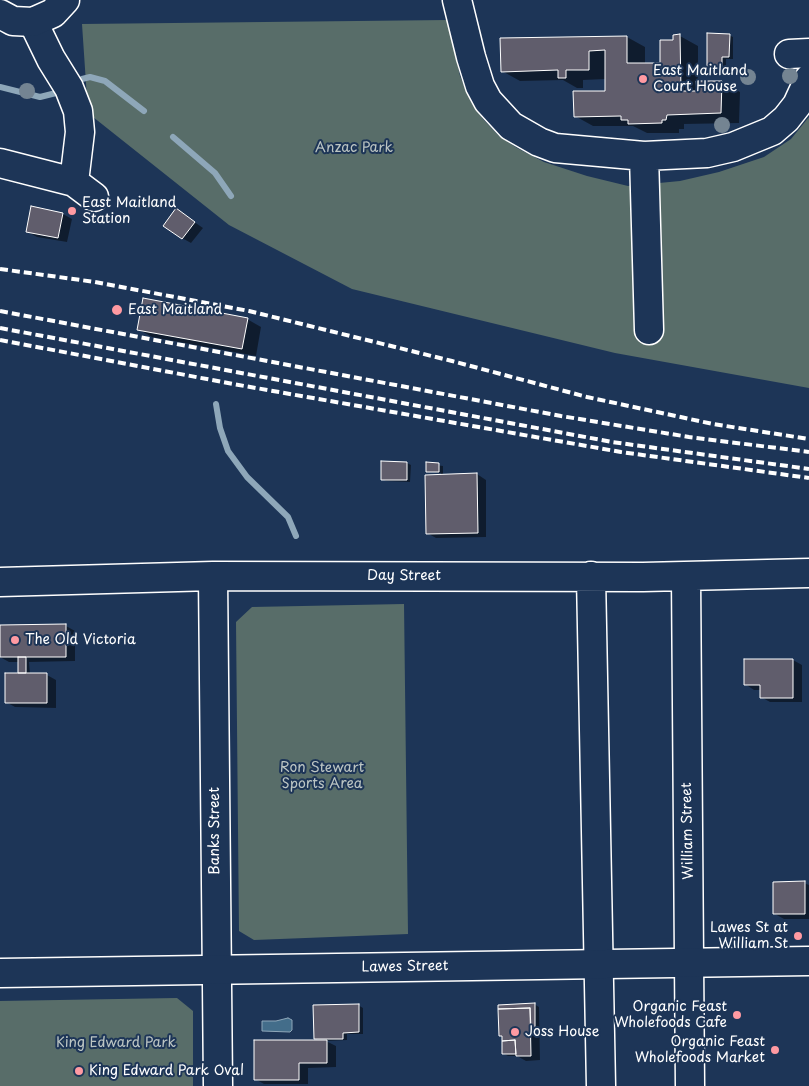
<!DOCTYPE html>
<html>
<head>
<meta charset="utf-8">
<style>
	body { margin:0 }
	canvas { display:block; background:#1d3557 }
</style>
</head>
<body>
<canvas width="809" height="1086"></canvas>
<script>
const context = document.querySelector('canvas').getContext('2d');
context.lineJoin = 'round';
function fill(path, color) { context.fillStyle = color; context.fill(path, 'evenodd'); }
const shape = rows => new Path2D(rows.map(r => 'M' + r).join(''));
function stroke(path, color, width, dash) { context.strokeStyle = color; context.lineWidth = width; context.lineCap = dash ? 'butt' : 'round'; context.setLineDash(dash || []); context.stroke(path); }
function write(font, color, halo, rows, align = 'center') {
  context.font = font + ' "Playpen Sans",sans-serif'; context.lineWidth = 4; context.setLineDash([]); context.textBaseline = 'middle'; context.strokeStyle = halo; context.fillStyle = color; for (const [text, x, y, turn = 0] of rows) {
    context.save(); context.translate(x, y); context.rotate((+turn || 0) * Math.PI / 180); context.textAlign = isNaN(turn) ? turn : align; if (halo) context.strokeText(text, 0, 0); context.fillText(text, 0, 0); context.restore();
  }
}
const green = shape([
	[448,20,460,76,471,102,483,119,499,136,517,148,544,162,587,176,628,186,680,181,719,172,764,157,791,139,809,117,809,388,615,353,352,289,229,225,88,113,82,24],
	[404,604,408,934,254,940,239,931,236,622,252,607],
	[177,998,193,1011,193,1086,0,1086,0,1001]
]);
const water = shape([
	[288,1018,292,1020,292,1030,290,1032,262,1031,262,1021,276,1021,288,1018]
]);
const shadow = shape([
	[729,35,733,37,733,59,726,59,726,70,713,70,708,67],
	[680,36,698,46,698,82,722,82,740,92,739,123,684,124,684,129,679,129,679,133,647,133,633,126,593,126,575,116,607,92,606,79,583,80,583,88,577,88,563,80,520,81,502,71,501,40,627,37,645,47,645,64,661,64],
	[177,210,203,228,191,243,182,238],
	[63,214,72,219,67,242,37,237,28,232],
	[247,319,261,327,256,356,152,337,138,329],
	[407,463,411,465,410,482,386,481,382,479],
	[428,464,443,466,443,476,477,474,486,480,486,537,436,538,427,533,441,476,441,473,428,471],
	[0,626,66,626,75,631,75,661,29,662,30,674,47,675,56,680,56,708,15,707,6,702,19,674,19,662,9,662,0,657],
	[793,660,802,665,802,702,770,702,761,697,761,690,754,690,745,684],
	[804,883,809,885,809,919,784,919,775,914],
	[534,1004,539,1007,540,1060,526,1061,517,1056,508,1056,504,1054,503,1037,500,1035,499,1006],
	[358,1005,363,1008,363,1034,347,1034,347,1040,326,1041,336,1046,336,1067,308,1068,308,1084,264,1084,255,1079,319,1041,315,1038]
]);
const stream = shape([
	[82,79,90,77,105,81,144,111],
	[0,87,40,97,60,92],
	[173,137,215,173,231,196],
	[216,404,220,428,228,451,247,477,288,517,296,536]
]);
const building = shape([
	[707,33,730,34,729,57,722,57,722,68,707,68,707,33],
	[680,34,681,91,697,91,696,81,722,81,721,113,667,115,666,120,662,120,662,123,628,124,628,120,621,120,621,116,574,117,573,91,605,91,605,50,589,51,589,70,566,70,566,78,558,78,558,70,501,72,500,38,627,36,627,63,660,63,660,40,673,40,673,35,680,34],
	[31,206,63,213,58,238,26,232,31,206],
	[176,208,195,222,182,239,163,226,176,208],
	[143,298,248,318,242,349,137,330,143,298],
	[381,461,407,462,407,480,381,480,381,461],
	[426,462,439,463,439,472,426,472,426,462],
	[477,473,478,533,426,534,425,475,477,473],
	[66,624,66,657,0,657,0,625,66,624],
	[18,657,26,657,26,673,18,673,18,657],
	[744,659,793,659,793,698,760,698,760,685,744,685,744,659],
	[5,673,47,673,47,703,5,703,5,673],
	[805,881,805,914,773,914,773,882,805,881],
	[535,1003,535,1029,531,1029,530,1008,498,1009,498,1005,535,1003],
	[359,1004,359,1032,343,1033,343,1039,314,1039,313,1005,359,1004],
	[530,1008,531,1056,516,1056,515,1040,502,1041,502,1036,499,1036,498,1009,530,1008],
	[254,1040,327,1040,327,1063,299,1063,299,1080,254,1080,254,1040],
	[515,1040,516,1054,502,1054,502,1041,515,1040]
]);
const minor = shape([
	[457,0,471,57,480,86,488,101,511,126,539,142,555,148,644,156,707,153,733,147,772,131,786,119,797,105,809,79],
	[33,22,51,59,69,88,78,111,80,132,74,182],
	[789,54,809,53],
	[644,156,649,330],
	[0,163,74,182,94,197],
	[213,576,218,1086],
	[591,576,601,1086],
	[686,576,690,1086],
	[0,582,213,576,643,577,809,573]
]);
const major = shape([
	[0,14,13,21,33,22,53,13,65,0],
	[0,973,809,961]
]);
const rail = shape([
	[0,269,95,282,249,311,452,361,587,397,713,424,809,439],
	[0,311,561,416,689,437,809,452],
	[0,328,612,442,809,469],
	[0,340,233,384,621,452,809,478]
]);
const trees = [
	[790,76],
	[748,77],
	[27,91],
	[722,125]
];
const markers = [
	[643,79,5,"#ff9aa2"],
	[72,211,5,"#ff9aa2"],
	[117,310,6,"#ff9aa2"],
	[15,640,5,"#ff9aa2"],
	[798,936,5,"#ff9aa2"],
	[737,1015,5,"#ff9aa2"],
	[515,1032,5,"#ff9aa2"],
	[775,1050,5,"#ff9aa2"],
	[79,1071,5,"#ff9aa2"]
];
const poiNames = [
	["East Maitland",653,71],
	["Court House",653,87],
	["East Maitland",82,203],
	["Station",82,219],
	["East Maitland",128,310],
	["The Old Victoria",25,640],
	["Lawes St at",788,928,"right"],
	["William St",788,944,"right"],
	["Organic Feast",727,1007,"right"],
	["Wholefoods Cafe",727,1023,"right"],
	["Joss House",525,1032],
	["Organic Feast",765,1042,"right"],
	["Wholefoods Market",765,1058,"right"],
	["King Edward Park Oval",89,1071]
];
const parkNames = [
	["Anzac Park",354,148],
	["Ron Stewart",322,768],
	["Sports Area",322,784],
	["King Edward Park",116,1043]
];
const streetNames = [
	["Day Street",404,576],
	["Banks Street",215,831,-90],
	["William Street",688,831,-91],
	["Lawes Street",405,967,-1]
];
fill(green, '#586d69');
fill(water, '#436d8a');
stroke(water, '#8ea7b9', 1);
fill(shadow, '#0007');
stroke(stream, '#8ea7b9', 6);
fill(building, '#605d6c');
stroke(building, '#fff', 1);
stroke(minor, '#fff', 31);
stroke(major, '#fff', 31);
stroke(minor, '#1d3557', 28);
stroke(major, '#1d3557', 28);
stroke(rail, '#fff', 4, [8, 4]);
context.fillStyle = '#748492';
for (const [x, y] of trees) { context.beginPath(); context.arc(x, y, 8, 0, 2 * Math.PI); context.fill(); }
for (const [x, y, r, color] of markers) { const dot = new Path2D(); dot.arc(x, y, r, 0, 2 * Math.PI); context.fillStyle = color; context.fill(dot); stroke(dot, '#1d3557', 2); }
write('14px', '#fff', '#1d3557', poiNames, 'left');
write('14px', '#bcc5c3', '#1d3557', parkNames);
write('14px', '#fff', '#1d3557', streetNames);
</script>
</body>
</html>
